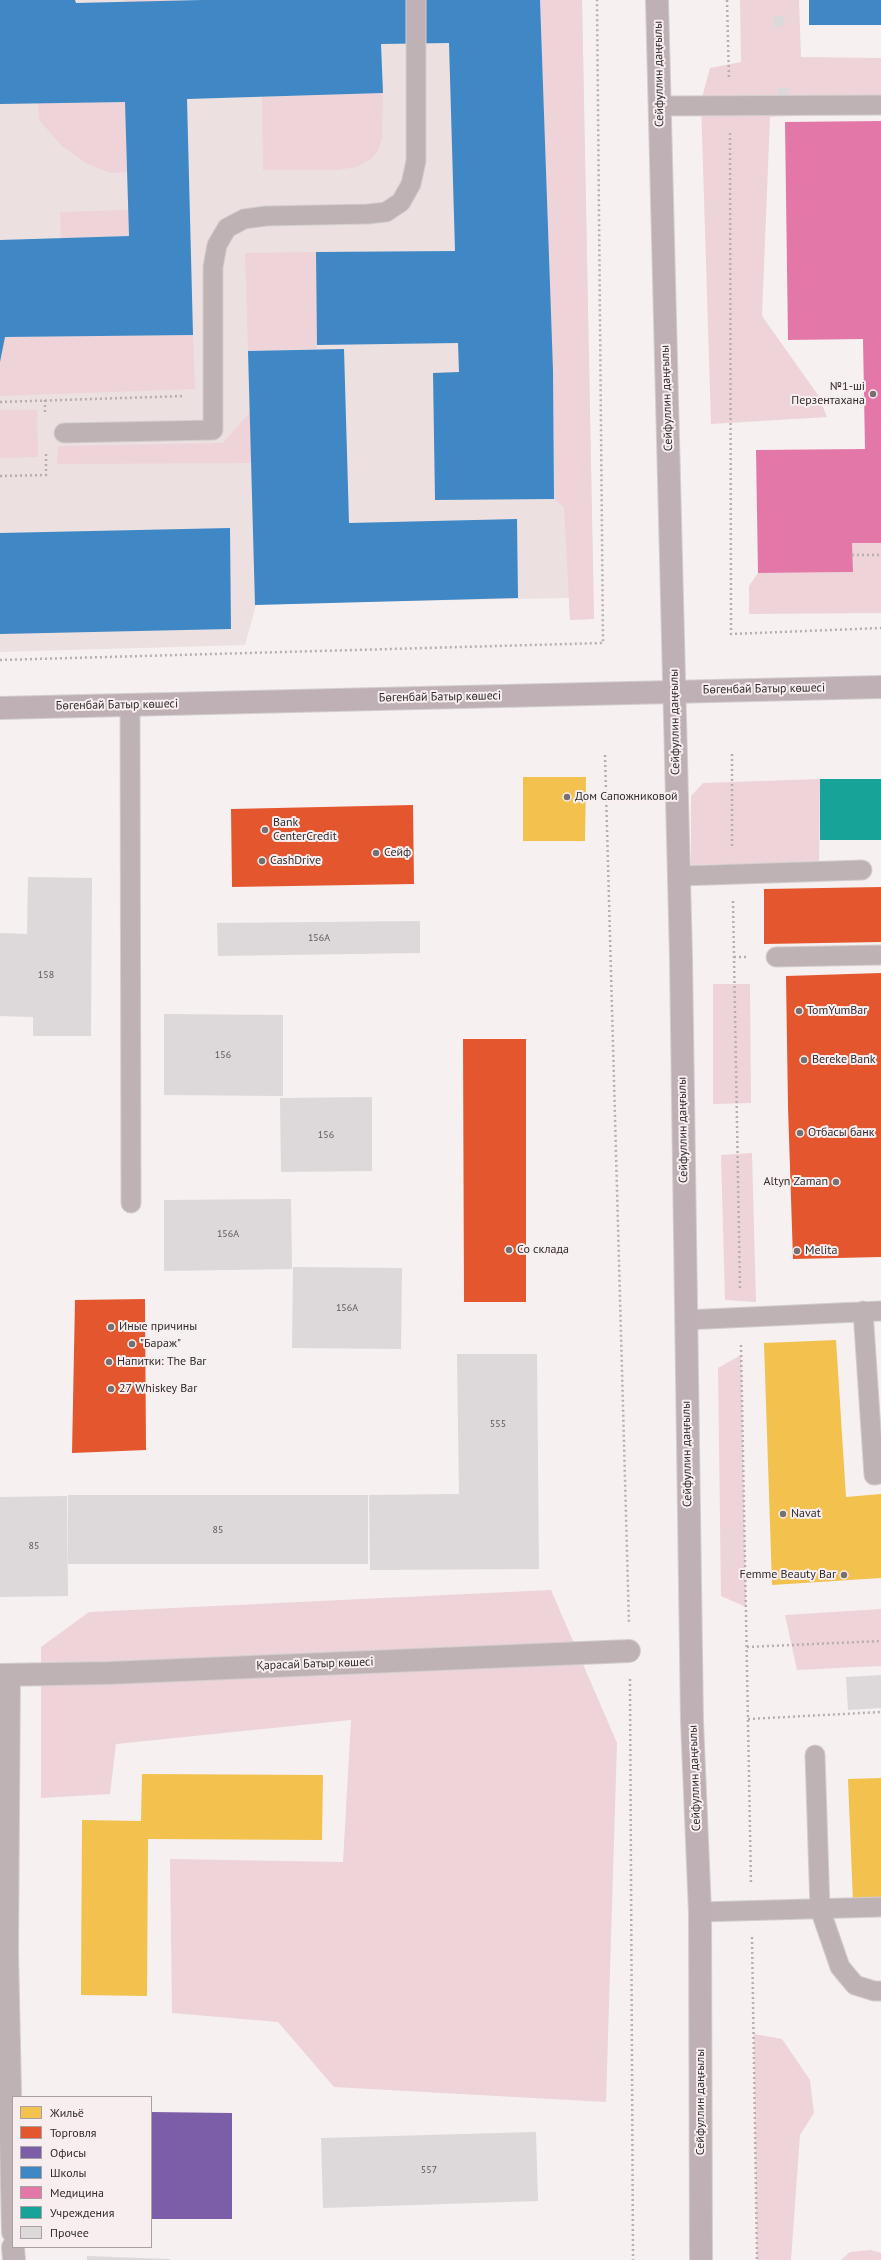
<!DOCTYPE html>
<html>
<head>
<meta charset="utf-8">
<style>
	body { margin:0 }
	#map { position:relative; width:881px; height:2260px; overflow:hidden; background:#f6f0f1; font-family:"PT Sans",sans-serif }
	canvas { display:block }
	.legend { position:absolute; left:12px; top:2096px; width:140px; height:152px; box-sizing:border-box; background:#f8eef0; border:1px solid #a8a1a2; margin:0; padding:5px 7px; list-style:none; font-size:12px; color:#302d2d }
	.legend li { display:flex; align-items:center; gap:8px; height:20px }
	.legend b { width:20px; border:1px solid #a8a1a2 }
</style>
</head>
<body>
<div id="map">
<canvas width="881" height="2260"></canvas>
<ul class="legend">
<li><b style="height:11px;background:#f2c14e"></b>Жильё</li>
<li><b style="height:11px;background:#e4572e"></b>Торговля</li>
<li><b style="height:11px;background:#7b5ea7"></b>Офисы</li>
<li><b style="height:11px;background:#3f88c5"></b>Школы</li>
<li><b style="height:11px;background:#e377a8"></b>Медицина</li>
<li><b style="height:11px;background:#17a398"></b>Учреждения</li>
<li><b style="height:11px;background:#ddd8d9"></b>Прочее</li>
</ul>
</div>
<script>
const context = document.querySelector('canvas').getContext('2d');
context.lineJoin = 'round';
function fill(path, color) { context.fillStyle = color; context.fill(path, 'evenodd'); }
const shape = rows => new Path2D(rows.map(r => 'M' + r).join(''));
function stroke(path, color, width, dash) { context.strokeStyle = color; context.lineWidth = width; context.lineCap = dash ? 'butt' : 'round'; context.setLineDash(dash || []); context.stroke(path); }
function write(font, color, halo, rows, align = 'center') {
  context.font = font + ' "PT Sans",sans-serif'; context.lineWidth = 4; context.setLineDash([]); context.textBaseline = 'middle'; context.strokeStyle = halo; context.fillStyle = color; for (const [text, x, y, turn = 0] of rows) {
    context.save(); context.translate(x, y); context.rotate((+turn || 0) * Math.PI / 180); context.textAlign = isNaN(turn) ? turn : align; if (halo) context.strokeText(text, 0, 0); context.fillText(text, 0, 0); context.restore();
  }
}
const built = shape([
	[0,0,582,0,594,619,570,620,569,598,351,602,256,605,245,645,0,652]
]);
const green = shape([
	[124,0,202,0,125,2],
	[540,0,582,0,594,619,570,620,564,507,554,499,553,370],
	[740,0,799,0,801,57,881,58,881,112,770,117,762,316,818,395,827,417,711,424,701,101,710,68,741,62],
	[383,93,382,139,378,151,371,159,357,167,336,170,263,170,262,97],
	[125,102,127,172,110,173,86,163,62,146,39,120,38,103],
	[128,210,129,236,61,238,60,212],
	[316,252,317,349,248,351,245,253],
	[193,335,195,389,0,396,0,362,5,337],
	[0,410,37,410,38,457,0,458],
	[250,412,252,463,57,464,58,446,223,443],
	[852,543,881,543,881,613,749,614,749,586,758,573,852,572],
	[820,779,819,862,691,865,691,796,703,783],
	[713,984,750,984,751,1103,713,1104],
	[752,1153,756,1302,725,1300,721,1155],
	[741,1355,746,1607,721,1596,718,1368],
	[551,1590,617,1743,606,2102,334,2087,278,2022,172,2013,170,1859,343,1862,351,1720,116,1744,110,1794,41,1798,41,1647,89,1612],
	[881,1609,881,1666,797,1670,785,1615],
	[754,2034,782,2039,810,2080,814,2113,800,2135,791,2260,757,2260],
	[871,2250,881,2253,881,2260,841,2260,850,2252]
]);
const homes = shape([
	[523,777,586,777,585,841,523,841],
	[836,1340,846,1497,881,1494,881,1578,772,1585,764,1343],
	[142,1774,323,1775,322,1840,148,1839,147,1996,81,1995,82,1820,141,1821],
	[881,1778,881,1901,853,1902,848,1779]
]);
const shops = shape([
	[413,805,414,884,232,887,231,809],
	[881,887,881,942,764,944,764,889],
	[881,973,881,1257,793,1259,788,1107,786,976],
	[463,1039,526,1039,526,1302,464,1302],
	[145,1299,146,1450,72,1453,75,1300]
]);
const offices = shape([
	[151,2112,232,2113,232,2219,151,2219]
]);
const schools = shape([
	[0,0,75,0,76,3,202,0,540,0,553,370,554,499,435,500,433,373,459,372,458,343,317,345,316,252,455,251,449,43,381,44,383,93,187,99,193,335,5,337,0,362,0,240,129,236,125,102,0,104],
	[809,0,881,0,881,25,809,25],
	[344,349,349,523,517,519,518,598,255,605,248,351],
	[230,528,231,629,0,634,0,533]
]);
const health = shape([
	[881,121,881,543,852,543,853,572,758,573,756,450,865,449,863,339,788,340,785,122]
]);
const public = shape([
	[820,779,881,779,881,840,820,840]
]);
const building = shape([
	[773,16,784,16,784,26,773,27],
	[778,88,789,88,789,99,778,99],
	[28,877,92,878,91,1036,33,1036,33,1017,0,1016,0,933,27,934],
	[420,921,420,953,218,956,217,923],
	[164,1014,283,1015,283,1096,164,1095],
	[372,1097,372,1171,281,1172,280,1098],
	[291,1199,292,1269,164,1271,164,1200],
	[293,1267,402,1268,401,1349,292,1348],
	[457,1354,537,1354,539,1569,370,1570,369,1495,459,1494],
	[68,1495,368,1495,368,1564,68,1564],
	[67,1496,68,1596,0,1597,0,1497],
	[881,1675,881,1708,848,1710,846,1677],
	[536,2132,538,2201,323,2208,321,2138],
	[87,2256,170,2259,170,2260,87,2260]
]);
const path = shape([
	[727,0,729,80],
	[730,133,731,634,881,628],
	[45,400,45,413],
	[0,402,185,396],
	[0,476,46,475,46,454],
	[852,555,881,555],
	[0,660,603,643,597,0],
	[732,754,732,848],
	[605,755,629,1624],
	[733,901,740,1290],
	[734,957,749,957],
	[741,1345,751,1884],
	[747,1647,881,1641],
	[630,1679,633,2260],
	[748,1719,881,1712],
	[752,1937,757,2260]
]);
const lane = shape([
	[660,106,881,105],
	[64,433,213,430,213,267,217,245,227,228,244,219,266,216,368,214,386,212,401,202,411,184,416,161,416,0],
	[130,705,131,1203],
	[679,876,862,870],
	[776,957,881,955],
	[863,1311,874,1475,881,1474],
	[685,1320,881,1311],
	[815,1755,820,1909,840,1967,855,1985,874,1991,881,1991],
	[700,1912,881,1907]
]);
const street = shape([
	[0,1675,109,1673,629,1651],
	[9,1675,7,1952,13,2232],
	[13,2247,14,2260]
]);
const secondary = shape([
	[657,0,681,958,692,1721,700,1912,701,2260],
	[0,708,881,687]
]);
const markers = [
	[873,394,4,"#757172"],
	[567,797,4,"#757172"],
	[265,830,4,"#757172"],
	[376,853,4,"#757172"],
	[262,861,4,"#757172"],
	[799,1011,4,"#757172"],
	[804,1060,4,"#757172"],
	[800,1133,4,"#757172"],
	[836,1182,4,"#757172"],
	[509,1250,4,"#757172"],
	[797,1251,4,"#757172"],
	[111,1327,4,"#757172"],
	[132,1344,4,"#757172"],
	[109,1362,4,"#757172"],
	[111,1389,4,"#757172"],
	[783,1514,4,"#757172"],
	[844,1575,4,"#757172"]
];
const numberNames = [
	["156А",319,938],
	["158",46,975],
	["156",223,1055],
	["156",326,1135],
	["156А",228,1234],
	["156А",347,1308],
	["555",498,1424],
	["85",218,1530],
	["85",34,1546],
	["557",429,2170]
];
const streetNames = [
	["Сейфуллин даңғылы",659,74,-91],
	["Сейфуллин даңғылы",667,398,-92],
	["Бөгенбай Батыр көшесі",764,689,-1],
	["Бөгенбай Батыр көшесі",440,697,-1],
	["Бөгенбай Батыр көшесі",117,705,-1],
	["Сейфуллин даңғылы",675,722,-91],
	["Сейфуллин даңғылы",683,1130,-91],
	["Сейфуллин даңғылы",687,1454,-91],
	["Қарасай Батыр көшесі",315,1664,-2],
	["Сейфуллин даңғылы",695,1778,-92],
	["Сейфуллин даңғылы",701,2102,-90]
];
const poiNames = [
	["№1-ші",865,387,"right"],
	["Перзентахана",865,401,"right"],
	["Дом Сапожниковой",575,797],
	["Bank",273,823],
	["CenterCredit",273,837],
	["Сейф",384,853],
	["CashDrive",270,861],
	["TomYumBar",807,1011],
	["Bereke Bank",812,1060],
	["Отбасы банк",808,1133],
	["Altyn Zaman",828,1182,"right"],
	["Со склада",517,1250],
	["Melita",805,1251],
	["Иные причины",119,1327],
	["\"Бараж\"",140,1344],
	["Напитки: The Bar",117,1362],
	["27 Whiskey Bar",119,1389],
	["Navat",791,1514],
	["Femme Beauty Bar",836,1575,"right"]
];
fill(built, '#ece0e1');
fill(green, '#eed3d9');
fill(homes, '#f2c14e');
fill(shops, '#e4572e');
fill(offices, '#7b5ea7');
fill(schools, '#3f88c5');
fill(health, '#e377a8');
fill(public, '#17a398');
fill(building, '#ddd8d9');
stroke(lane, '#d2cecf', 21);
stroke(street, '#d2cecf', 24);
stroke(secondary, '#d2cecf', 24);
stroke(path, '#b8aeb0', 2.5, [2, 3]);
stroke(lane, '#bfb2b5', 19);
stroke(street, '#bfb2b5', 22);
stroke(secondary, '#bfb0b5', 22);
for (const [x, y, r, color] of markers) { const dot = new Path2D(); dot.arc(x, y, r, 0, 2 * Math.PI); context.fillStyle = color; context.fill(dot); stroke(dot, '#f8eef0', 1.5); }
write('10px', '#5c5959', null, numberNames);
write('12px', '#302d2d', '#f8eef0', streetNames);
write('12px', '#302d2d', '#f8eef0', poiNames, 'left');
</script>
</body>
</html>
